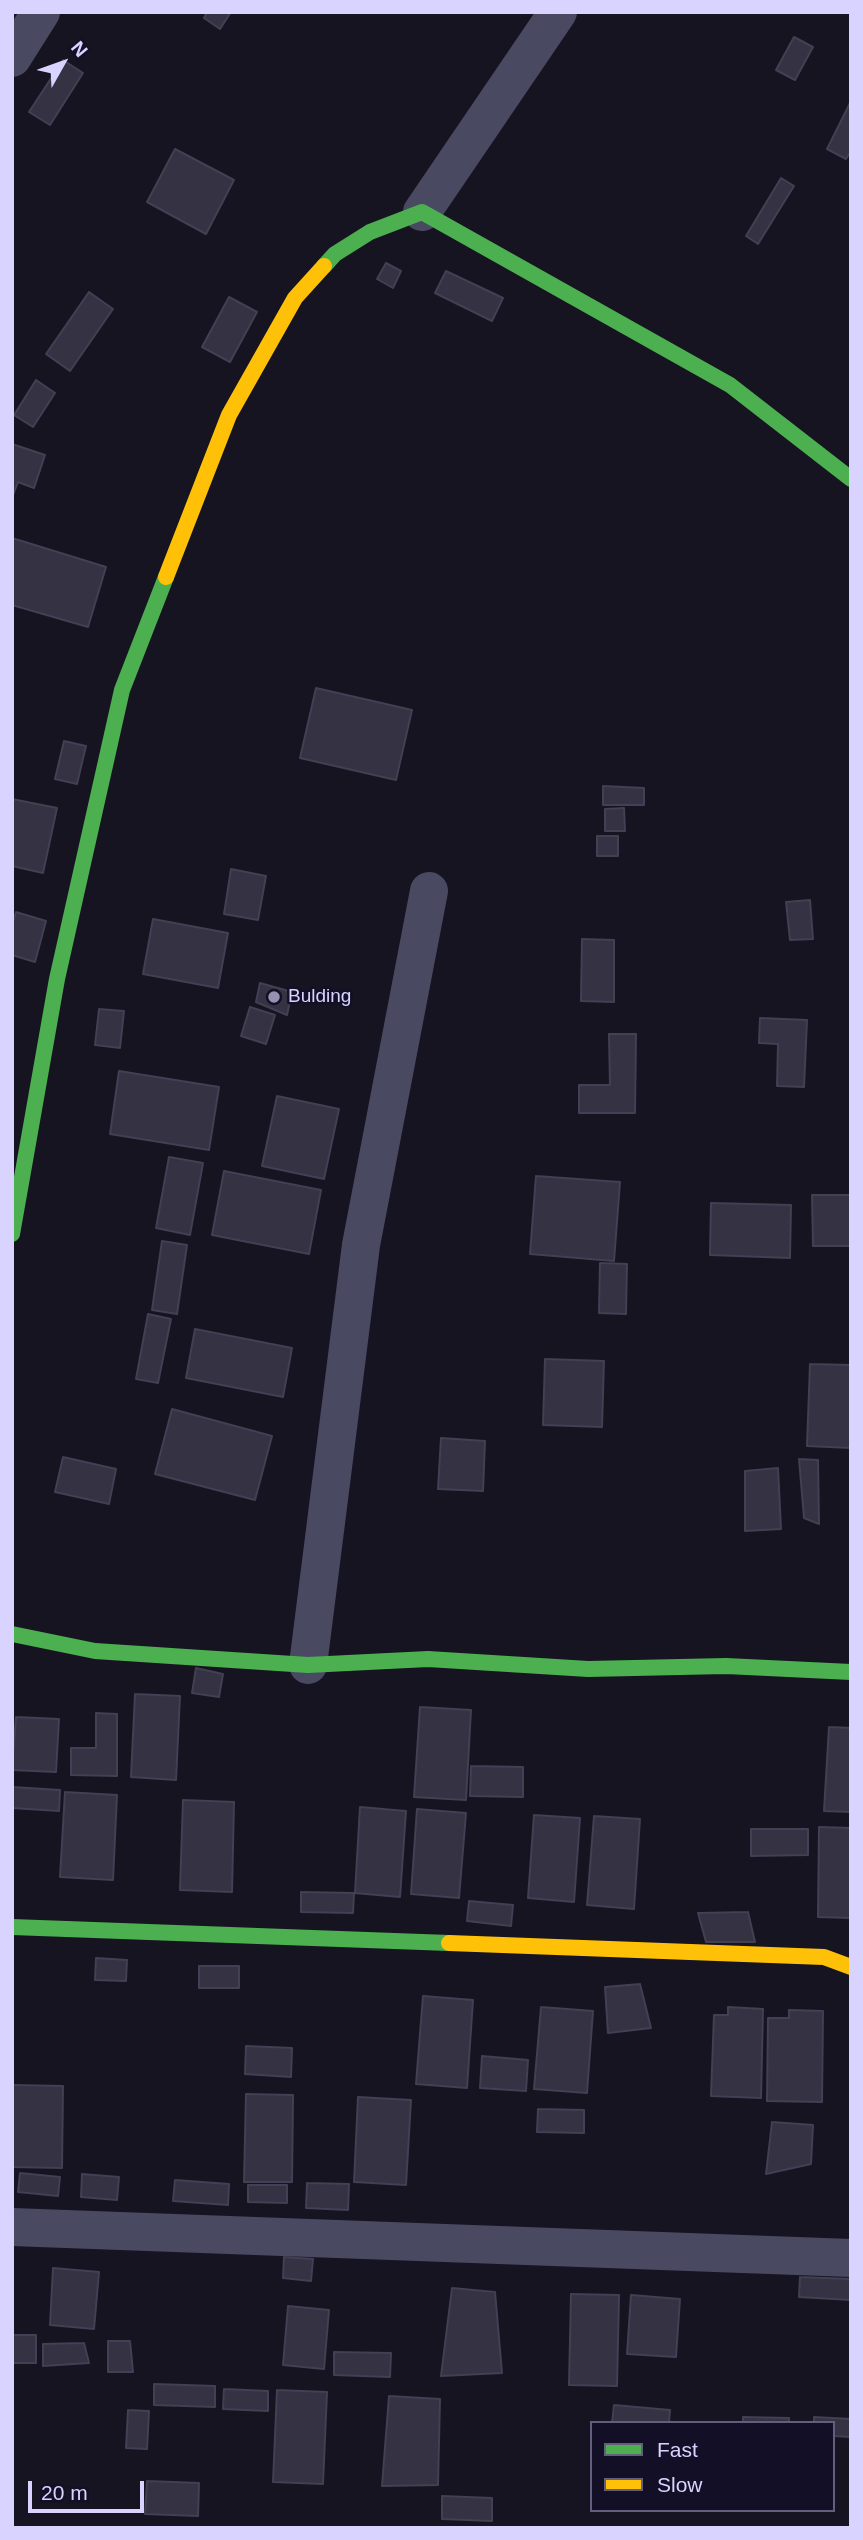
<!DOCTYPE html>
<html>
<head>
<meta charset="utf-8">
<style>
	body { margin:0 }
	#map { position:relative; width:863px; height:2540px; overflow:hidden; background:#161421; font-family:Arial,sans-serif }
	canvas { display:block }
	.frame { position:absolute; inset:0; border:14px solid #d9d4ff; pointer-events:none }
	.legend { position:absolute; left:590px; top:2421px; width:245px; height:91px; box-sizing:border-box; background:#130f26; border:2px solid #625e7d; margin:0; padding:9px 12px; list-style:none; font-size:21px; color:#d9d4ff }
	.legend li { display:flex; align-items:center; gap:14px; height:35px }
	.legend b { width:35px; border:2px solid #625e7d }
	.north { position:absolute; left:28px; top:28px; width:70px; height:70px; -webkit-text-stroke:5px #130f26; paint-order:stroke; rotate:50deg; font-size:19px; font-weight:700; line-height:28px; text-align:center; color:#d9d4ff }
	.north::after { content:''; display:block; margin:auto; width:24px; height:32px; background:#d9d4ff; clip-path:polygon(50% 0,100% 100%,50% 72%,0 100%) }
	.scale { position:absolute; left:28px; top:2481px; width:116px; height:32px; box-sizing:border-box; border:4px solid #d9d4ff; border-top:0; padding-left:9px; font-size:21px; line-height:24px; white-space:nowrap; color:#d9d4ff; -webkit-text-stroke:5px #130f26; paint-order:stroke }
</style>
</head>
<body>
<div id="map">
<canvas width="863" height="2540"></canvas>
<div class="frame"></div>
<ul class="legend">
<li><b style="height:9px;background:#4caf50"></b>Fast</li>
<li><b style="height:9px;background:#ffc107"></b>Slow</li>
</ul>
<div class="north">N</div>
<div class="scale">20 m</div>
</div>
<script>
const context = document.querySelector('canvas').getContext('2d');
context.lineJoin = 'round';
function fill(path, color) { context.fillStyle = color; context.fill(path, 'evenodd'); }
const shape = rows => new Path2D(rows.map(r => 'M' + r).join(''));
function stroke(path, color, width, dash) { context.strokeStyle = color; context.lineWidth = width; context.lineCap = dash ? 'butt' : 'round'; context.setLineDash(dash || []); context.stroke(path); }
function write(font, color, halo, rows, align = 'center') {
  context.font = font + ' Arial,sans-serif'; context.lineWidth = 5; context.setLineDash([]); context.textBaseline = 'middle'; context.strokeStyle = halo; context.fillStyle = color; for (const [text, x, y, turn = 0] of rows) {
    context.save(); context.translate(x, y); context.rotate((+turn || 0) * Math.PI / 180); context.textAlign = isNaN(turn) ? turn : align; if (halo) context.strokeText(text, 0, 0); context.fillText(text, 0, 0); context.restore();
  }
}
const building = shape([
	[207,12,231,12,220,29,204,18,207,12],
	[794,37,813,47,795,80,776,70,794,37],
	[63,60,83,73,50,125,29,112,63,60],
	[851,101,851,151,846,159,827,149,851,101],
	[175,149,234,180,206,234,147,202,175,149],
	[781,178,794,186,758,244,746,236,781,178],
	[386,263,401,271,393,288,377,279,386,263],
	[446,271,503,298,492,321,435,293,446,271],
	[89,292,113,309,70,371,46,354,89,292],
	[229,297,257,312,230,362,202,347,229,297],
	[36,380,55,393,33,427,14,415,36,380],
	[12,444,45,455,34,488,18,482,12,498,12,444],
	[12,538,106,567,88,627,12,605,12,538],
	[316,688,412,710,396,780,300,758,316,688],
	[64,741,86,746,77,784,55,779,64,741],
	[603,786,644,788,644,805,603,805,603,786],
	[12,799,57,808,43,873,12,866,12,799],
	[624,808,625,831,605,831,605,809,624,808],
	[597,836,618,836,618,856,597,856,597,836],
	[231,869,266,876,258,920,224,914,231,869],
	[810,900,813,939,790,940,786,902,810,900],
	[16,912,46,921,35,962,12,955,12,925,16,912],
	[153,919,228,933,218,988,143,974,153,919],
	[582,939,614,940,614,1002,581,1001,582,939],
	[260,983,292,992,287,1015,256,1002,260,983],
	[250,1007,275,1015,266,1044,241,1036,250,1007],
	[99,1009,124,1011,120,1048,95,1045,99,1009],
	[760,1018,807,1020,804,1087,777,1086,778,1044,759,1043,760,1018],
	[609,1034,636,1034,635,1113,579,1113,579,1085,610,1085,609,1034],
	[119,1071,219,1087,209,1150,110,1134,119,1071],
	[277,1096,339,1109,324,1179,262,1166,277,1096],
	[169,1157,203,1163,190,1235,156,1228,169,1157],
	[224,1171,321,1190,309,1254,212,1235,224,1171],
	[536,1176,620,1182,614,1261,530,1254,536,1176],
	[812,1195,851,1195,851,1246,813,1246,812,1195],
	[711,1203,791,1205,790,1258,710,1255,711,1203],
	[162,1241,187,1245,177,1314,152,1310,162,1241],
	[600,1263,627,1264,626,1314,599,1313,600,1263],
	[148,1314,171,1319,158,1383,136,1379,148,1314],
	[195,1329,292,1348,283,1397,186,1378,195,1329],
	[545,1359,604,1361,602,1427,543,1425,545,1359],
	[810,1364,851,1365,851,1448,807,1446,810,1364],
	[172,1409,272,1436,255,1500,155,1474,172,1409],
	[441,1438,485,1441,483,1491,438,1489,441,1438],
	[63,1457,116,1469,109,1504,55,1492,63,1457],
	[799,1459,818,1460,819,1524,804,1518,799,1459],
	[778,1468,781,1529,745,1531,745,1471,778,1468],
	[196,1668,223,1674,219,1697,192,1693,196,1668],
	[135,1694,180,1696,176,1780,131,1777,135,1694],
	[420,1707,471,1710,466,1800,414,1797,420,1707],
	[96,1713,117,1714,117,1776,71,1775,71,1748,96,1748,96,1713],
	[16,1717,59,1719,56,1772,12,1770,16,1717],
	[829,1727,851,1728,851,1812,824,1811,829,1727],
	[471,1766,523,1767,523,1797,470,1796,471,1766],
	[12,1787,60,1790,59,1811,12,1808,12,1787],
	[65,1792,117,1795,113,1880,60,1877,65,1792],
	[183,1800,234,1802,232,1892,180,1890,183,1800],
	[360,1807,406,1811,400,1897,355,1893,360,1807],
	[417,1809,466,1813,459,1898,411,1894,417,1809],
	[534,1815,580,1818,574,1902,528,1898,534,1815],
	[594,1816,640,1819,634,1909,587,1905,594,1816],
	[819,1827,851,1828,851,1918,818,1917,819,1827],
	[751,1829,808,1829,808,1855,751,1856,751,1829],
	[301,1892,354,1893,353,1913,301,1912,301,1892],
	[469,1901,513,1905,511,1926,467,1921,469,1901],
	[748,1912,755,1942,706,1942,698,1913,748,1912],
	[96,1958,127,1960,126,1981,95,1980,96,1958],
	[199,1966,239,1966,239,1988,199,1988,199,1966],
	[640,1984,651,2028,608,2033,605,1987,640,1984],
	[423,1996,473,2000,467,2088,416,2084,423,1996],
	[541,2007,593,2011,587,2093,534,2089,541,2007],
	[728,2007,763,2009,761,2098,711,2096,714,2015,728,2015,728,2007],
	[789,2010,823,2011,822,2102,767,2101,768,2018,789,2018,789,2010],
	[246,2046,292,2048,291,2077,245,2074,246,2046],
	[482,2056,528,2060,526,2091,480,2088,482,2056],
	[12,2085,63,2086,62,2168,12,2167,12,2085],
	[246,2094,293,2095,292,2182,244,2182,246,2094],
	[358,2097,411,2100,406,2185,354,2182,358,2097],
	[538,2109,584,2110,584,2133,537,2132,538,2109],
	[772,2122,813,2125,811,2164,766,2174,772,2122],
	[20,2173,60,2177,58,2196,18,2192,20,2173],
	[82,2174,119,2177,117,2200,81,2197,82,2174],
	[175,2180,229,2184,228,2205,173,2201,175,2180],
	[307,2183,349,2184,348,2210,306,2208,307,2183],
	[248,2185,287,2185,287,2203,248,2202,248,2185],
	[284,2257,313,2259,311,2281,283,2278,284,2257],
	[53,2268,99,2272,94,2329,50,2325,53,2268],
	[800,2277,851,2279,851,2300,799,2297,800,2277],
	[452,2288,495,2292,502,2373,441,2376,452,2288],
	[571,2294,619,2295,617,2386,569,2385,571,2294],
	[631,2295,680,2299,676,2357,627,2354,631,2295],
	[288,2306,329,2310,324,2369,283,2365,288,2306],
	[12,2335,36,2335,36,2363,12,2363,12,2335],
	[108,2341,130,2341,133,2372,108,2372,108,2341],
	[84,2343,89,2363,43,2366,43,2344,84,2343],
	[334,2352,391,2353,390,2377,334,2375,334,2352],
	[154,2384,215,2386,215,2407,154,2405,154,2384],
	[224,2389,268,2391,268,2411,223,2409,224,2389],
	[277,2390,327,2392,323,2484,273,2482,277,2390],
	[389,2396,440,2399,438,2485,382,2486,389,2396],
	[614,2405,670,2410,669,2423,612,2423,614,2405],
	[128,2410,149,2411,147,2449,126,2448,128,2410],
	[743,2417,789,2418,789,2423,743,2423,743,2417],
	[814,2417,851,2419,851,2437,833,2436,833,2423,814,2423,814,2417],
	[147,2481,199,2483,198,2516,145,2514,147,2481],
	[442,2496,492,2498,492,2521,442,2519,442,2496]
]);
const street = shape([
	[12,58,41,12],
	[422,212,558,12],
	[308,1665,361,1245,429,891],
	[12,2227,851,2258]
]);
const fast = shape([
	[324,266,335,254,370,232,422,212,730,385,851,479],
	[12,1234,57,979,122,690,166,577],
	[12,1634,95,1651,308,1665,428,1659,588,1669,726,1666,851,1672],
	[12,1927,449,1943]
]);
const slow = shape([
	[166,577,229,415,295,298,324,266],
	[449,1943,824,1957,851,1967]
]);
const markers = [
	[274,997,7,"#9591b1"]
];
const poiNames = [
	["Bulding",288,997]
];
fill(building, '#343243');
stroke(building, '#433f54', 2);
stroke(street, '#4a4962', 38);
stroke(fast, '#4caf50', 16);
stroke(slow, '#ffc107', 16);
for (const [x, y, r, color] of markers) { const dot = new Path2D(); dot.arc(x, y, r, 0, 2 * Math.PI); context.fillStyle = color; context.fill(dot); stroke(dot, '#130f26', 2.5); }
write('19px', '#d9d4ff', '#130f26', poiNames, 'left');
</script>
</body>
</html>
